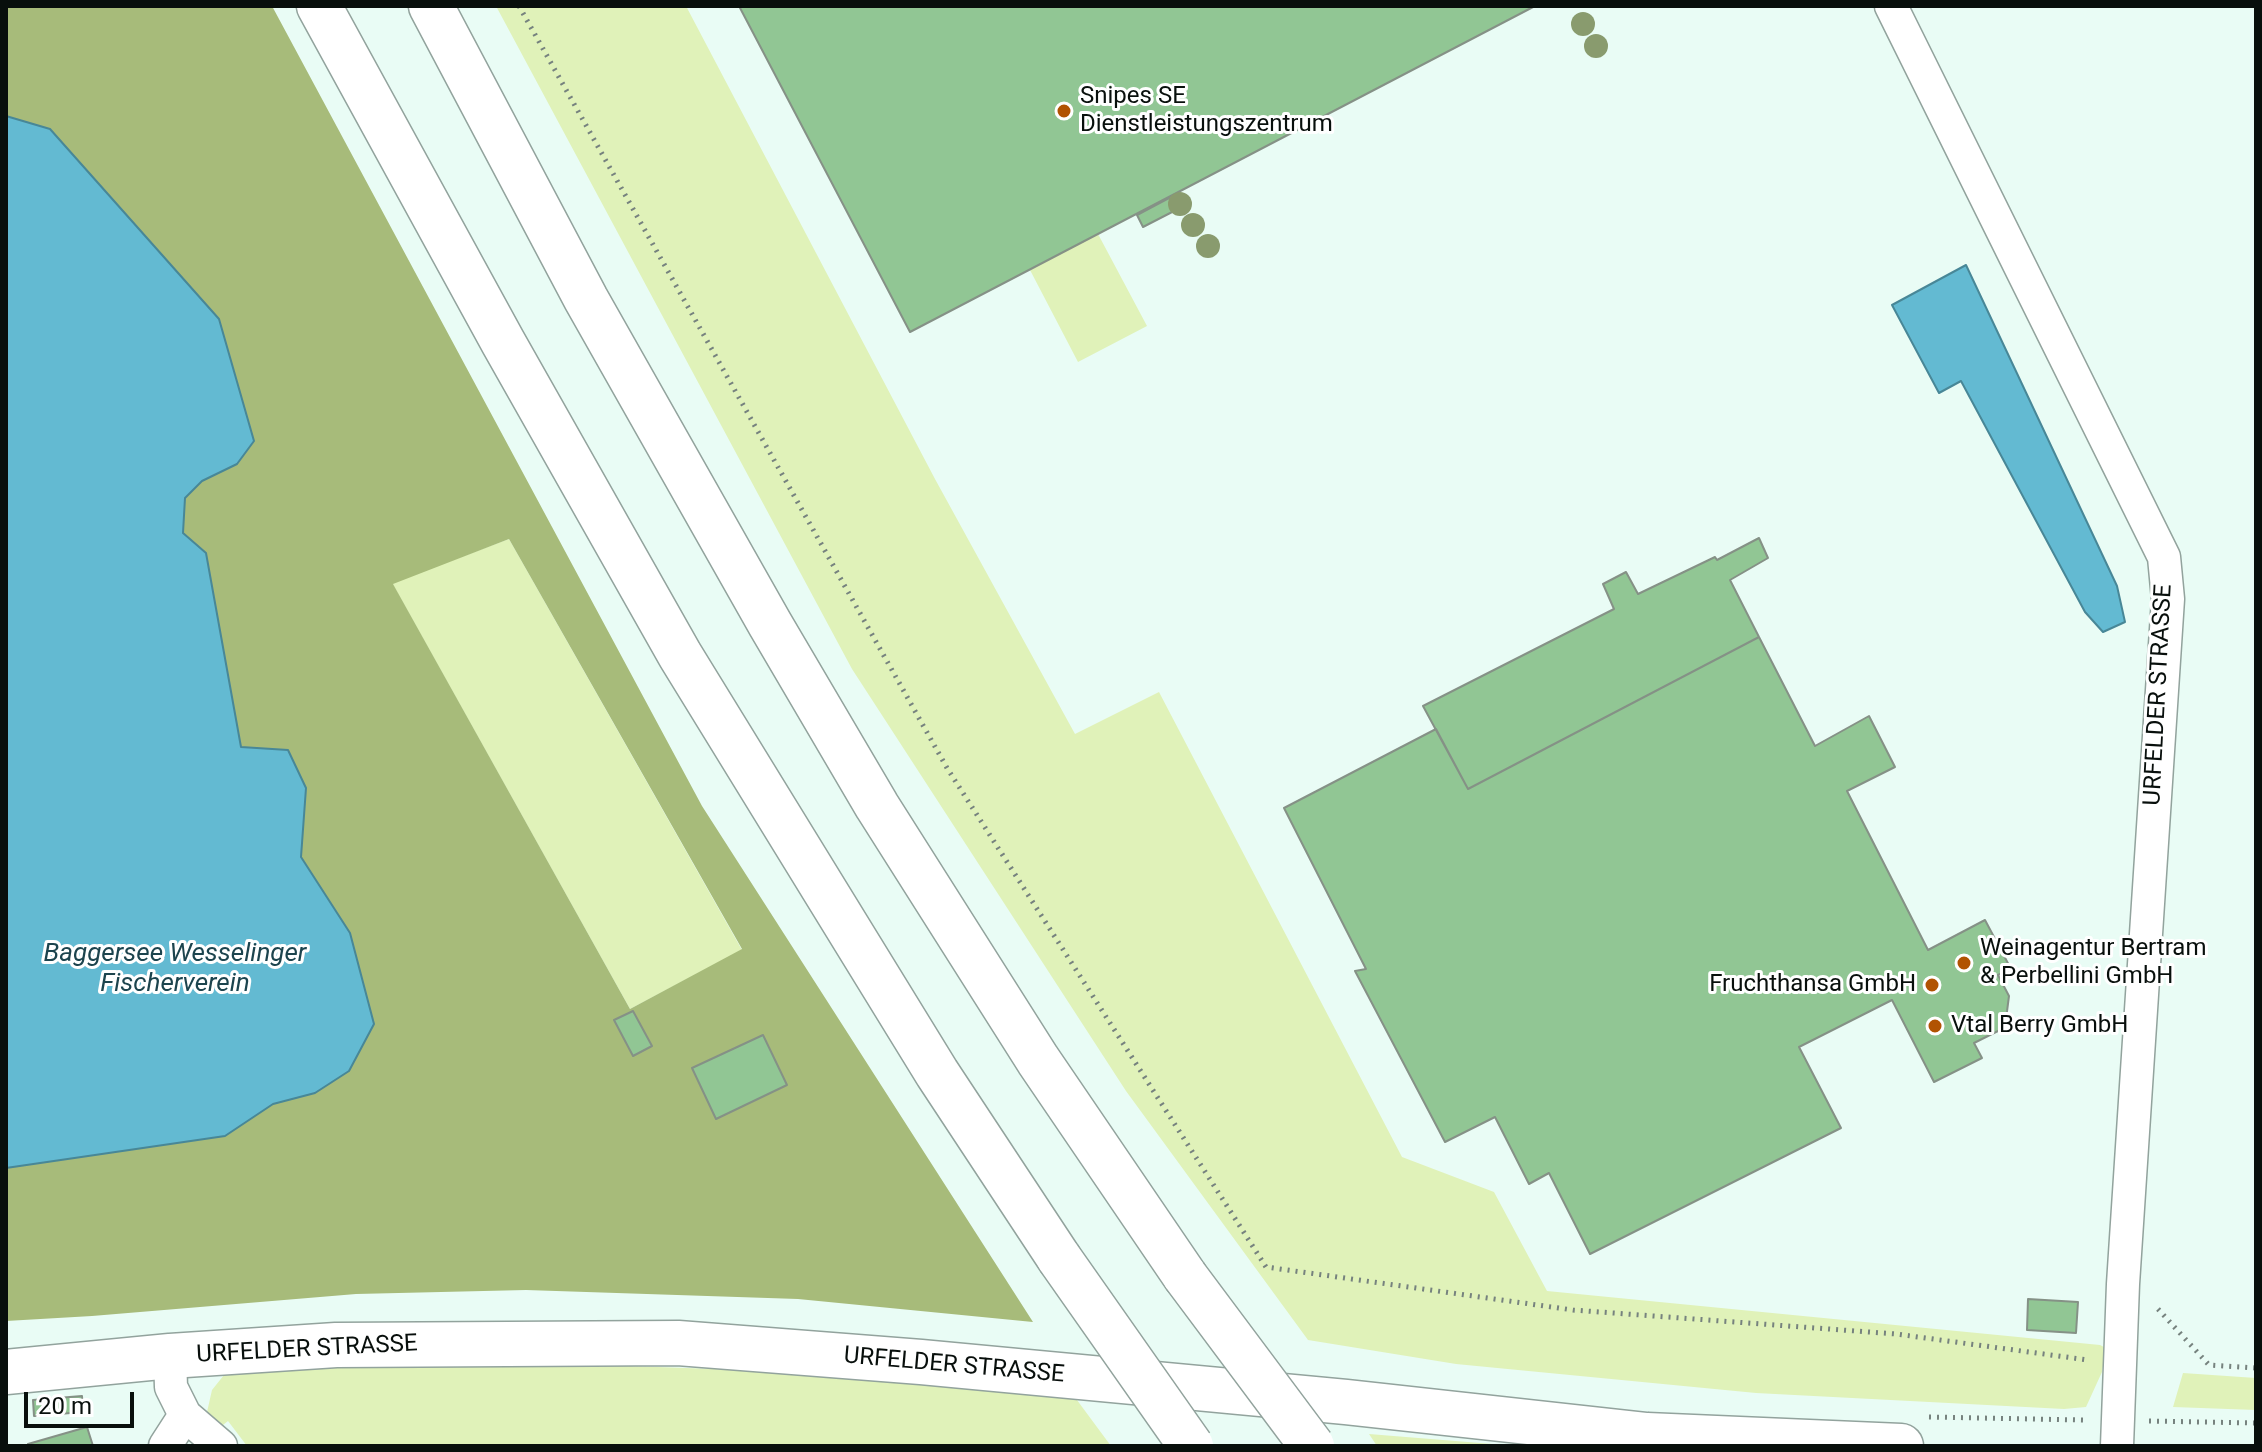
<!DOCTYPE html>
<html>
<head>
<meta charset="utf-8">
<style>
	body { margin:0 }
	#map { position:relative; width:2262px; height:1452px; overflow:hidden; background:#e9fcf5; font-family:Roboto,sans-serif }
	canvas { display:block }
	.frame { position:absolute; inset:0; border:8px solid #080f0c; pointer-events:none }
	.scale { position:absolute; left:24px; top:1392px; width:110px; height:36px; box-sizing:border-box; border:4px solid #080f0c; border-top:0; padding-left:10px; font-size:24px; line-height:28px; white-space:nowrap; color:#080f0c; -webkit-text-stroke:6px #fff; paint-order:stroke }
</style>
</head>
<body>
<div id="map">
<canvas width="2262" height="1452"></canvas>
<div class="frame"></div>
<div class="scale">20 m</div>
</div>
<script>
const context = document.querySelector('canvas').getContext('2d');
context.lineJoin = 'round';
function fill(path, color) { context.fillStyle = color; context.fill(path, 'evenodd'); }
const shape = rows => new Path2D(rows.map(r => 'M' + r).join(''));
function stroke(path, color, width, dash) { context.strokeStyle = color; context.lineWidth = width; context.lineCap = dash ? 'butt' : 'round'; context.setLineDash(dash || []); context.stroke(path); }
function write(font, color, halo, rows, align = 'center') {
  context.font = font + ' Roboto,sans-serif'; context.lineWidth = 6; context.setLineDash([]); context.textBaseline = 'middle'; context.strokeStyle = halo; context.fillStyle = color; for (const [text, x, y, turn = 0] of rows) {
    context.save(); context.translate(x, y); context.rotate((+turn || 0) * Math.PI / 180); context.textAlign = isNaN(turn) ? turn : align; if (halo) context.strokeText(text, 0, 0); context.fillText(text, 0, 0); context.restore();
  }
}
const green = shape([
	[496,6,686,6,935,479,1075,734,1159,692,1402,1157,1494,1192,1547,1291,2100,1345,2106,1348,2102,1372,2086,1407,2064,1409,1756,1393,1456,1364,1308,1340,1126,1091,852,669],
	[1098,234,1147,326,1078,362,1030,270],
	[509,539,742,950,630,1009,392,583],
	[516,1362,799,1372,1074,1396,1111,1446,247,1446,228,1421,218,1429,207,1412,212,1390,224,1375,242,1370],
	[2183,1373,2256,1378,2256,1410,2173,1407],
	[1369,1434,1517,1446,1377,1446]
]);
const forest = shape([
	[6,6,272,6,702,806,1033,1322,798,1299,526,1290,356,1294,92,1316,6,1321,6,1168,225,1136,273,1104,315,1093,350,933,301,857,306,788,241,747,206,553,183,533,185,498,202,481,237,464,50,129,6,116],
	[509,539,742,949,630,1009,393,584]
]);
const water = shape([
	[6,116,50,129,219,319,254,441,237,464,202,481,185,498,183,533,206,553,241,747,288,750,306,788,301,857,350,933,374,1024,349,1071,315,1093,273,1104,225,1136,6,1168,6,116],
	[1966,265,2117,586,2125,622,2103,632,2085,612,1961,381,1939,393,1892,305,1966,265]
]);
const building = shape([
	[739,6,1535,6,910,332,739,6],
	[1169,198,1176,210,1143,227,1137,215,1169,198],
	[1759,538,1768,558,1730,580,1759,637,1468,789,1423,706,1614,609,1603,584,1626,572,1638,594,1715,557,1717,560,1759,538],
	[1759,637,1815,746,1869,716,1895,767,1847,791,1928,950,1985,920,2011,969,1998,975,2009,996,2006,1019,2002,1029,1974,1043,1982,1058,1934,1082,1892,1000,1799,1047,1841,1128,1590,1254,1549,1173,1529,1184,1495,1117,1445,1142,1355,971,1366,969,1284,808,1436,729,1468,789,1759,637],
	[633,1011,652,1046,633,1056,614,1020,633,1011],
	[763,1035,787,1085,716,1119,692,1068,763,1035],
	[2028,1299,2078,1302,2076,1333,2027,1330,2028,1299],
	[82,1396,83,1412,34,1416,33,1400,82,1396],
	[87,1427,93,1446,29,1446,28,1444,87,1427]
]);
const path = shape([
	[519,6,947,768,1266,1267,1573,1310,1896,1334,2088,1360],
	[2158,1309,2209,1365,2256,1368],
	[1929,1417,2083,1420],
	[2149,1421,2256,1423]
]);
const street = shape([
	[1891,6,2164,557,2168,599,2123,1284,2117,1446],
	[170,1356,171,1387,185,1415,221,1446],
	[165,1446,185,1415]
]);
const secondary = shape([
	[6,1372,170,1356,336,1345,678,1343,921,1362,1346,1402,1647,1435,1901,1446]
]);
const highway = shape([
	[319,6,503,342,680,655,937,1073,1059,1258],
	[431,6,586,299,770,624,877,806,1038,1060,1185,1276]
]);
const highwayBridge = shape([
	[1059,1258,1191,1446],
	[1185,1276,1312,1446]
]);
const trees = [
	[1583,24],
	[1596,46],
	[1180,204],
	[1193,225],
	[1208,246]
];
const markers = [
	[1064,111,8,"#b15302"],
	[1964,963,8,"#b15302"],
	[1932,985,8,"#b15302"],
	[1935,1026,8,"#b15302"]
];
const poiNames = [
	["Snipes SE",1080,97],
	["Dienstleistungszentrum",1080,125],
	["Weinagentur Bertram",1980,949],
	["& Perbellini GmbH",1980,977],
	["Fruchthansa GmbH",1916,985,"right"],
	["Vtal Berry GmbH",1951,1026]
];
const streetNames = [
	["URFELDER STRASSE",2159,695,-87],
	["URFELDER STRASSE",307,1350,-3],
	["URFELDER STRASSE",954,1366,5]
];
const waterNames = [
	["Baggersee Wesselinger",175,954],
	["Fischerverein",175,984]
];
fill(green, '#e0f2b9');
fill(forest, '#a7bb7a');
fill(water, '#63bad2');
stroke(water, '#488797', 2);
fill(building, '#91c694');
stroke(building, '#859186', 2);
stroke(street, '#92a39d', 35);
stroke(secondary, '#92a39d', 47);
stroke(highway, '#92a39d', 47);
stroke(path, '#76827e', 5, [2, 6]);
stroke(street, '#fff', 32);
stroke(secondary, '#fff', 44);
stroke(highway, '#fff', 44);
stroke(highwayBridge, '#92a39d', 47, []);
stroke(highwayBridge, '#fff', 44);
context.fillStyle = '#899b6e';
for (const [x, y] of trees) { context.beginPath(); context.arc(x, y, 12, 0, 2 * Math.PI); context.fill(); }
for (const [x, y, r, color] of markers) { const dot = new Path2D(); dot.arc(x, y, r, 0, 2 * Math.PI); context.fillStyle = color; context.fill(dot); stroke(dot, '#fff', 3); }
write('24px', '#080f0c', '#fff', poiNames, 'left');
write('24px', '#080f0c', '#fff', streetNames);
write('italic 26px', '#1c444e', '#fff', waterNames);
</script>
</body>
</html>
